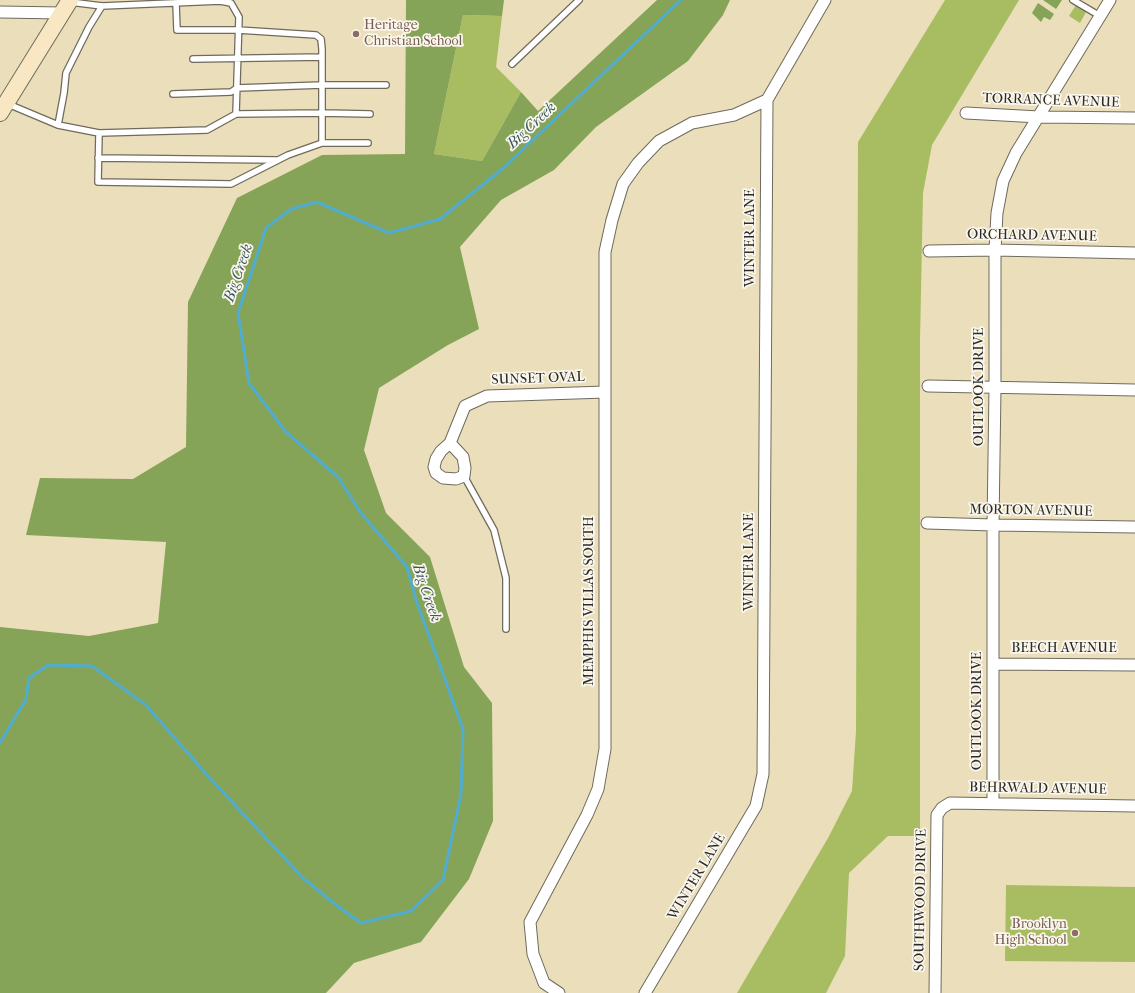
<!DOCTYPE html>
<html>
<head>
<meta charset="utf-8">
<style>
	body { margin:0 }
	canvas { display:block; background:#ebdeba }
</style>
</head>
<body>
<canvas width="1135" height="993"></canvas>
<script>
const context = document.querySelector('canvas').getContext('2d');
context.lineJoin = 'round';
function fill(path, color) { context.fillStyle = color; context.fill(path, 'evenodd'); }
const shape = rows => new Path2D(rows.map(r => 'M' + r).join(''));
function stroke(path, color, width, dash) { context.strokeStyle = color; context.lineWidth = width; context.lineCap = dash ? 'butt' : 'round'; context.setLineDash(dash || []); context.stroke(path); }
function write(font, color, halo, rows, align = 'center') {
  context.font = font + ' "IM FELL French Canon",serif'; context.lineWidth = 3.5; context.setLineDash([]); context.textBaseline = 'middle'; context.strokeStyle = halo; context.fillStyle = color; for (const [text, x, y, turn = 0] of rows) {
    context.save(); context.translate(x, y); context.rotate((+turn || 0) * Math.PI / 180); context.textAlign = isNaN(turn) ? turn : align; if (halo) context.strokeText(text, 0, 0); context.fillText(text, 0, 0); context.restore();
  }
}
const green = shape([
	[945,0,1019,0,932,145,923,193,920,341,920,836,888,836,849,873,845,956,826,993,737,993,828,838,852,791,856,731,858,142],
	[1076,5,1086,12,1080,23,1069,16],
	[463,15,502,16,496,67,521,92,482,161,434,154],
	[1006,885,1135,887,1135,962,1005,961]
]);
const forest = shape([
	[406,0,504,0,502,16,463,15,434,154,482,161,521,92,538,111,657,0,730,0,723,15,688,61,596,127,554,170,501,200,460,247,479,329,448,345,379,388,364,450,386,513,430,557,464,667,492,703,493,821,469,879,421,942,354,963,326,993,0,993,0,627,89,636,158,623,166,542,26,535,40,478,133,479,186,447,188,302,237,198,322,155,405,154],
	[1043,0,1062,0,1056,9],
	[1038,3,1054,14,1050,20,1044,17,1041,22,1032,13]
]);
const stream = shape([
	[0,743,26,699,29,678,48,665,92,666,146,705,207,775,303,878,340,908,361,923,411,911,443,880,461,794,463,729,416,600,407,567,361,513,338,477,286,432,249,383,238,313,266,228,291,209,317,202,389,233,440,219,501,170,681,0]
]);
const lane = shape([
	[1073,0,1100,16],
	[176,3,177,30,238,30,316,35,321,39,322,49,322,113,236,114],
	[193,59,322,57],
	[512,64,579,0],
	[173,94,231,92,237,88,322,85,386,85],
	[8,104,58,125,99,133,207,130,236,114,239,17,231,3,220,1,102,6,70,2],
	[58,125,64,93,66,73,89,27,102,6],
	[99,133,98,182,231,184,288,155,322,143],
	[368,143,322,143,322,113,370,114],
	[98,158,276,160],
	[464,476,494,530,506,578,506,629]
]);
const street = shape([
	[0,12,62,13],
	[966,113,1039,117,1135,118],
	[929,251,995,250,1135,253],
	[928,386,1135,390],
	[450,443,463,457,465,468,464,476,456,479,443,478,436,473,434,467,436,459,441,451,450,443,465,406,487,396,605,392],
	[927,523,993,525,1135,527],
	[993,664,1135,665],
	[993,803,993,525,995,388,995,250,997,213,1003,181,1016,153,1110,0],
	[559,993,544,983,533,954,530,922,587,815,598,789,605,749,605,252,612,220,623,184,638,163,659,141,692,123,734,115,767,100,825,0],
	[645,993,756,806,763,774,767,100],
	[935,993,937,815,942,808,950,803,1135,806]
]);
const secondary = shape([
	[0,113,70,0]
]);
const markers = [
	[356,34,4,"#8d6e63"],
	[1075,933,4,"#8d6e63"]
];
const educationNames = [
	["Heritage",364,26],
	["Christian School",364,42],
	["Brooklyn",1067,925,"right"],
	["High School",1067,941,"right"]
];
const streetNames = [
	["TORRANCE AVENUE",1051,101,2],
	["ORCHARD AVENUE",1032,236,1],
	["WINTER LANE",751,238,-90],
	["SUNSET OVAL",538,379,-2],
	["OUTLOOK DRIVE",980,387,-90],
	["MORTON AVENUE",1031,511,1],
	["WINTER LANE",750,562,-90],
	["MEMPHIS VILLAS SOUTH",590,601,-90],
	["BEECH AVENUE",1064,649],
	["OUTLOOK DRIVE",978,711,-90],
	["BEHRWALD AVENUE",1038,789,1],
	["WINTER LANE",697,877,-59],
	["SOUTHWOOD DRIVE",921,900,-89]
];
const waterNames = [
	["Big Creek",532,126,-43],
	["Big Creek",239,273,-71],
	["Big Creek",426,593,71]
];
fill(green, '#a8bd61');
fill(forest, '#86a457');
stroke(stream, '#51adcf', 3);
stroke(lane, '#6e6a5d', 8);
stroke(street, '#6e6a5d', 13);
stroke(secondary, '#6e6a5d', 18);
stroke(lane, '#fff', 5.5);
stroke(street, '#fff', 11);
stroke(secondary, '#f9e7c3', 16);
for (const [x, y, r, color] of markers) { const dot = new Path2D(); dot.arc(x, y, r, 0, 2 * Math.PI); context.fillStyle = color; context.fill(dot); stroke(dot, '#fbf7ec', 1.5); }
write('14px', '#785e54', '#fbf7ec', educationNames, 'left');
write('14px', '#2b2b2b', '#fbf7ec', streetNames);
write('italic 15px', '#385864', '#fbf7ec', waterNames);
</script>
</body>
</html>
